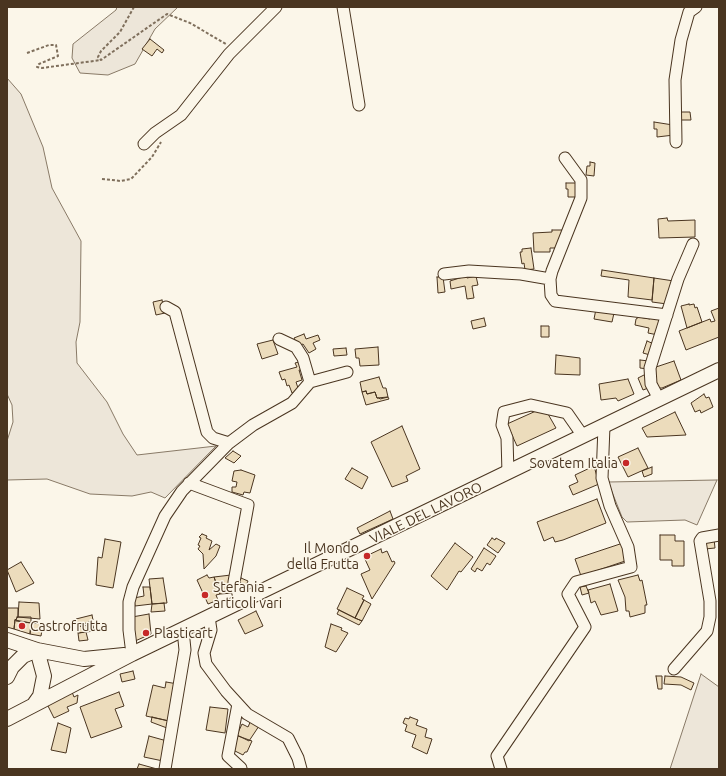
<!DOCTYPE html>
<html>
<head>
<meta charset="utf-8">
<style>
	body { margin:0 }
	#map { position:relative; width:726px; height:776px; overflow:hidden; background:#fbf6e9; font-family:Ubuntu,sans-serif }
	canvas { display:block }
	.frame { position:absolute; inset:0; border:8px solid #4a3520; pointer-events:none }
</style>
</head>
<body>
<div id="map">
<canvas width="726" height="776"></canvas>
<div class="frame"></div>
</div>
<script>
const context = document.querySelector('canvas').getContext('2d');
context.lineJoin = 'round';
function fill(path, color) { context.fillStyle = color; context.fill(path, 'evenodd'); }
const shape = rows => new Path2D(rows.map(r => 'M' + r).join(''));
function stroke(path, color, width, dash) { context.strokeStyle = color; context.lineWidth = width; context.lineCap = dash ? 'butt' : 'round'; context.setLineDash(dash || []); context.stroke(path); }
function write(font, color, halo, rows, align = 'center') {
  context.font = font + ' Ubuntu,sans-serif'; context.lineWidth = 3; context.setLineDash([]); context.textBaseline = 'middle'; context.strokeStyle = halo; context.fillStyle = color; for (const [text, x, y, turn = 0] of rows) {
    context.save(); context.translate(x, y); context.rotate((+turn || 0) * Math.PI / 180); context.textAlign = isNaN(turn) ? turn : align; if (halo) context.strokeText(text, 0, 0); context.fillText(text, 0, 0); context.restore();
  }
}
const green = shape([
	[117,7,178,7,155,29,135,64,108,75,80,73,72,58,73,44,116,10,117,7],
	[7,78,21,94,43,147,52,188,81,241,80,322,76,342,77,363,107,402,123,434,137,455,216,446,165,498,151,492,132,496,90,494,47,479,7,480,7,441,13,422,12,405,7,394,7,78],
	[717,480,697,525,685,520,627,522,622,517,608,482,717,480],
	[701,674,719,687,719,769,670,769,701,674]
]);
const building = shape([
	[150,39,164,50,162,53,157,49,152,56,142,49,150,39],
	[679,112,690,112,691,120,679,120,679,112],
	[654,122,673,125,674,135,657,137,657,129,654,129,654,122],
	[590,162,595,163,594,176,586,175,587,166,590,166,590,162],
	[566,183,577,183,579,197,568,197,568,189,566,189,566,183],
	[667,218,668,221,695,220,695,237,659,238,658,219,667,218],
	[552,230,565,230,556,248,550,248,550,252,534,252,533,233,552,232,552,230],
	[531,248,534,269,525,270,524,263,522,264,520,252,522,252,522,249,531,248],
	[602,270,654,278,652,300,628,297,629,280,601,276,602,270],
	[466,276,467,278,476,276,478,285,472,286,474,298,467,299,465,286,451,289,450,281,466,276],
	[437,277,443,277,445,292,438,293,437,277],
	[654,278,674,281,667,304,652,302,654,278],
	[162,300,165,313,156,315,153,302,162,300],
	[689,304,689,305,694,304,695,308,697,307,702,322,687,328,681,306,689,304],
	[719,308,719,337,686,350,679,331,710,319,711,322,715,321,711,311,719,308],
	[596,309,614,313,612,322,594,319,596,309],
	[651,315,661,317,658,335,648,333,649,328,635,325,636,319,639,317,650,319,651,315],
	[484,318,486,326,473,329,471,321,484,318],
	[541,326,549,326,549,337,541,337,541,326],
	[304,334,306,339,318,335,320,340,313,343,316,349,309,353,303,344,298,346,294,338,304,334],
	[273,340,278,354,262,359,257,344,273,340],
	[647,341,654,344,650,355,643,353,647,341],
	[378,347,379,365,360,366,359,358,356,358,355,349,378,347],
	[346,348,347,355,334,356,333,349,346,348],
	[556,355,580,358,580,375,555,374,556,355],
	[640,360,649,361,648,369,640,368,640,360],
	[674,361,681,380,662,388,658,388,653,368,674,361],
	[299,362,302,370,299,370,302,380,296,382,299,391,292,393,289,385,287,386,285,379,282,380,279,372,297,367,295,363,299,362],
	[646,374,651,387,643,390,638,378,646,374],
	[379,377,383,388,386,388,388,397,380,399,379,398,377,398,375,392,367,394,366,391,362,392,360,382,379,377],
	[628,379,634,394,618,401,616,398,601,400,599,384,628,379],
	[366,391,367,394,375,392,377,398,388,397,389,399,366,405,362,392,366,391],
	[704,394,706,398,709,397,713,407,701,413,700,410,695,412,691,403,704,394],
	[536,411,548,414,556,428,517,446,507,424,536,411],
	[675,412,686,435,647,437,642,428,675,412],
	[402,426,420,469,406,476,408,481,392,487,371,442,402,426],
	[638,448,648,468,628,477,618,457,638,448],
	[233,451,241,456,234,463,225,458,233,451],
	[594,466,599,484,573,495,569,486,578,482,575,475,594,466],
	[652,467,652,474,644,477,642,471,652,467],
	[352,468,368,477,362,489,345,479,352,468],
	[241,470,255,475,250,493,244,492,243,495,232,492,232,487,236,487,237,482,232,481,234,471,241,470],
	[597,499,606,523,563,540,555,542,553,537,544,541,537,522,597,499],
	[390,511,393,519,360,534,357,528,390,511],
	[202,534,207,536,206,538,212,541,209,550,216,544,220,546,216,556,204,569,203,554,198,549,200,546,198,545,201,538,199,537,202,534],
	[660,535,675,535,675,541,684,541,684,566,672,566,672,560,660,560,660,535],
	[492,538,495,540,496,538,505,543,498,553,487,545,492,538],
	[105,539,121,542,113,588,96,585,98,557,102,558,105,539],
	[714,539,715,548,705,549,704,541,714,539],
	[455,543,473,557,461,572,459,571,447,590,431,576,455,543],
	[623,543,628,560,581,576,575,559,623,543],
	[484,548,496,556,490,565,487,563,482,571,477,568,475,572,471,569,484,548],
	[381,549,382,553,387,551,392,562,394,561,395,563,372,599,361,574,370,570,364,557,381,549],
	[21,562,34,583,16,592,7,570,21,562],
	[207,575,209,578,214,577,220,594,216,595,218,600,208,604,197,580,207,575],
	[231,575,233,593,220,594,214,577,231,575],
	[638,575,640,581,642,580,647,605,645,605,645,613,630,617,629,611,626,611,625,597,618,580,638,575],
	[163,578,167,603,152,604,149,579,163,578],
	[241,578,248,581,244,590,237,587,241,578],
	[610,584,618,611,601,615,595,601,591,603,588,590,610,584],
	[586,586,589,593,582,595,580,587,586,586],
	[143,587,150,587,152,604,135,606,134,598,144,596,143,587],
	[347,588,364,596,362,599,364,600,355,618,337,609,347,588],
	[364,600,371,604,362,621,355,618,364,600],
	[19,602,39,603,40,619,18,617,19,602],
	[164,603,165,611,151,612,152,604,164,603],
	[7,608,18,608,18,617,15,620,14,629,7,627,7,608],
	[339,610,355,618,362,621,359,625,337,614,339,610],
	[256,611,263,626,245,634,238,620,256,611],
	[149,614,151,634,135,641,132,617,149,614],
	[92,615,93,620,77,627,76,619,92,615],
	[17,617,31,617,31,623,16,621,17,617],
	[15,620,31,623,30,634,14,629,15,620],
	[31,623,43,624,41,636,30,634,31,623],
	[93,624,94,631,78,633,77,627,93,624],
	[331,624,342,628,341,630,348,633,336,652,325,647,331,624],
	[86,632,88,640,79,641,78,633,86,632],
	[133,671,135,679,122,682,120,674,133,671],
	[656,676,662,676,662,689,658,689,656,676],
	[665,676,681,677,694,683,691,690,681,685,664,684,665,676],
	[166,682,178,684,169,721,146,716,153,685,165,688,166,682],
	[72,692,74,697,78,695,77,703,67,707,69,711,54,718,47,704,72,692],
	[119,692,124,706,115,709,122,727,91,738,80,707,119,692],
	[210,707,228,709,225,733,206,730,210,707],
	[152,717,169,721,167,728,151,722,152,717],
	[410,717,418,720,416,725,427,729,425,737,432,739,427,754,412,747,416,735,405,731,407,725,403,723,405,718,409,719,410,717],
	[252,718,261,723,249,741,237,735,242,724,248,727,252,718],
	[58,723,71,728,66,753,51,750,58,723],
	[149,736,167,741,163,761,144,757,149,736],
	[238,736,252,741,247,752,245,752,243,755,233,750,238,736],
	[139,764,157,769,137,769,139,764]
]);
const path = shape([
	[134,7,120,32,101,51,98,57,101,60,167,14,190,23,226,44],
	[27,53,49,45,56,45,58,56,39,64,37,67,42,68,101,60],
	[102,179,121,181,131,179,152,157,161,142]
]);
const minor = shape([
	[343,7,359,105],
	[676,142,675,80,681,40,689,12,696,7],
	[144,144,155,133,181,115,229,54,276,7],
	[565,158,581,180,581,198,552,271,550,279,551,295,555,301,667,315],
	[444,274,469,271,521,274,550,279],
	[166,307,175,312,207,432,213,438,229,443],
	[279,339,296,347,303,358,310,382],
	[310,382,347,372],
	[659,399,651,384,650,368,678,279,693,244],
	[508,473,507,438,502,425,504,412,531,405,567,413,583,436],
	[189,483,248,505,234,582,241,602],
	[209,617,211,630,204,653,206,664,226,691,247,714,288,738,298,758,301,769],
	[132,654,129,630,129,602,133,587,165,516,182,491,229,443,253,425,292,403,310,382],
	[674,669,707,631,710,617,710,601,700,541,702,538,719,535],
	[238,704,228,756,241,768],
	[165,769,185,650,183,630],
	[501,769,497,756,585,627,568,594,576,582,631,567,628,547,610,506,602,478,604,426]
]);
const major = shape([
	[7,640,37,650,84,659,124,655],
	[7,677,12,667,23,656,37,650],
	[35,703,40,696,44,676,37,650],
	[7,719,132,654,719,370]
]);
const markers = [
	[626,463,4,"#c62828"],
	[367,556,4,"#c62828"],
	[205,595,4,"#c62828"],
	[22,626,4,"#c62828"],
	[146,633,4,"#c62828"]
];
const poiNames = [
	["Sovatem Italia",618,463,"right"],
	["Il Mondo",359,548,"right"],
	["della Frutta",359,564,"right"],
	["Stefania -",213,587],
	["articoli vari",213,603],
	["Castrofrutta",30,626],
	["Plasticart",154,633]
];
const streetNames = [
	["VIALE DEL LAVORO",426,513,-26]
];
fill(green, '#ede6d9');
stroke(green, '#887966', 1);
fill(building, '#ecdcbc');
stroke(building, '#4a3520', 1);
stroke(minor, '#4a3520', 13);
stroke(major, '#4a3520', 16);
stroke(path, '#7f6f5c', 2, [3, 2]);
stroke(minor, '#fbf6e9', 11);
stroke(major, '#fbf6e9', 14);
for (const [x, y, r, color] of markers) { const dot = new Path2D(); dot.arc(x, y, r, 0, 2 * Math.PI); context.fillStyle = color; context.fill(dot); stroke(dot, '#fbf6e9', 1.5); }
write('14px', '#4a3520', '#fbf6e9', poiNames, 'left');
write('14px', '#4a3520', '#fbf6e9', streetNames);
</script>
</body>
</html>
